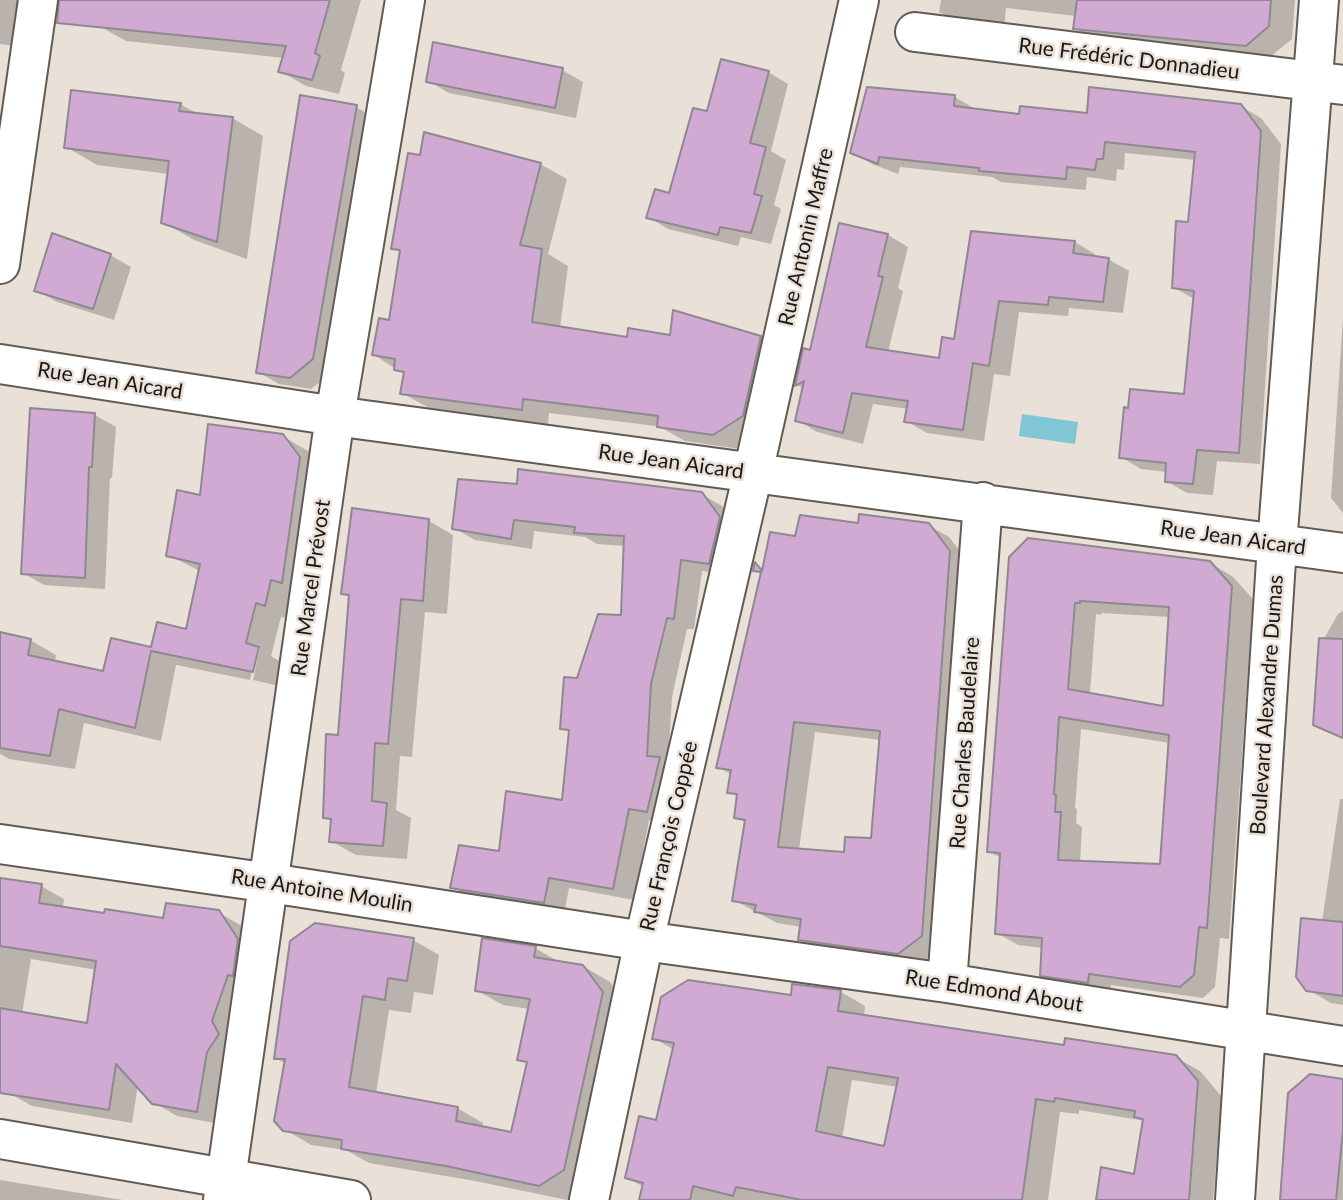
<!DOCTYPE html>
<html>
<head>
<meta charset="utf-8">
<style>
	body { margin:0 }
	canvas { display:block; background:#e9e0d8 }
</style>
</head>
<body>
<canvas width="1343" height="1200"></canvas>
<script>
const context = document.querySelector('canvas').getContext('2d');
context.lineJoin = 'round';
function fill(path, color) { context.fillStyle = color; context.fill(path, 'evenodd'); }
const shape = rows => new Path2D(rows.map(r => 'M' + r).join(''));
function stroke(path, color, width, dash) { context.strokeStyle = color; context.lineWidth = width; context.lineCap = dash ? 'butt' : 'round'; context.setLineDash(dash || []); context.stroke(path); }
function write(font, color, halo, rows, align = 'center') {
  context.font = font + ' Lato,sans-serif'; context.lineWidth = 5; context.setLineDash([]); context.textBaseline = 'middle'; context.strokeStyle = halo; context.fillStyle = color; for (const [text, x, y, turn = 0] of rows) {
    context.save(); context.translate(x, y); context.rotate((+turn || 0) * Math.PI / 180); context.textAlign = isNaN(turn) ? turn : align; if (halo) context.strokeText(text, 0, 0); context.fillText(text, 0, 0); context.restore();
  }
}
const water = shape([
	[1022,414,1078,422,1075,444,1019,436]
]);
const shadow = shape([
	[0,0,29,0,22,47,0,44],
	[102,0,361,0,341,70,345,73,339,94,306,86,280,71,284,58,126,41,99,26],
	[941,0,1295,0,1292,39,1270,57,1098,41,1074,28,1076,16,1006,8,1004,30,963,25,939,12],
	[562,70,583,82,576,118,449,93,428,81],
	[768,72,788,84,771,151,786,160,774,205,781,209,771,244,741,237,738,246,668,229,648,217,670,195,708,113],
	[868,89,955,97,975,109,1020,116,1089,115,1240,106,1261,118,1281,144,1260,464,1217,461,1213,495,1187,493,1166,481,1167,472,1141,469,1121,457,1186,396,1194,299,1173,287,1190,224,1196,160,1125,153,1124,170,1117,169,1116,181,1087,177,1086,190,1001,182,992,177,900,167,898,174,872,164,852,152],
	[180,104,198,114,232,118,263,136,247,259,194,240,163,222,169,174,97,165,66,147],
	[356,107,377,119,334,371,311,389,279,384,258,372],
	[540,164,567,179,548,254,568,266,560,328,628,339,761,337,787,353,740,449,685,441,660,427,640,424,549,413,548,424,429,408,402,393,405,375,374,355,391,322,402,253,393,248],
	[973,232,1075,242,1095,254,1095,258,1108,259,1129,271,1123,313,1069,308,1068,316,1019,312,1010,376,994,374,984,441,927,433,906,421,909,409,873,404,863,444,817,432,797,420,804,389,797,385,812,352,888,235,908,247,898,288,903,291,888,352,940,360,955,341],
	[110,255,131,267,114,320,57,302,36,290],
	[1343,317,1343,513,1331,498],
	[95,415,116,427,112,478,110,478,105,589,44,585,23,573],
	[282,436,308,451,325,473,290,619,281,617,271,656,284,664,279,686,253,680,260,648,257,648,250,680,176,665,161,741,84,723,75,769,9,759,0,754,0,655,30,640,56,655,55,663,104,673,187,632,200,571,168,555,201,497],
	[459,481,701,494,722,506,740,530,730,575,702,571,694,629,687,629,672,697,668,764,668,823,649,820,634,900,569,888,564,914,473,899,452,887,564,802,570,733,562,728,578,680,623,617,626,546,597,544,585,537,534,531,532,549,475,540,454,528],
	[429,521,453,535,447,614,425,612,412,757,400,756,396,810,411,818,407,859,356,855,331,841,332,821,325,817,339,737,351,598,342,593],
	[859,525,928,525,949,537,970,564,942,948,919,965,820,951,800,939,802,927,777,923,734,900,746,823,736,817,739,797,729,792,732,775,718,767,763,574,755,570,756,564,764,569,797,538],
	[815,732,881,740,873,840,845,854,799,850],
	[1029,540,1210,563,1232,576,1253,599,1229,939,1220,938,1215,987,1203,998,1111,985,1110,995,1064,987,1042,975,1043,948,1018,945,997,933,1001,858,988,851],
	[1101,613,1170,617,1165,708,1090,694,1096,614,1101,615],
	[1081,729,1170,743,1162,866,1080,863,1082,827,1076,823,1077,809,1075,808],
	[1343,611,1343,739,1315,724,1321,644,1338,614],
	[1340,799,1343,799,1343,1005,1331,1003,1307,989,1322,922],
	[0,879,41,886,64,899,63,908,165,920,218,912,242,926,261,953,220,1124,177,1116,153,1102,138,1085,132,1123,32,1106,9,1093,0,1067],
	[31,959,97,970,88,1025,22,1014],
	[413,940,439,955,433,995,414,992,411,1013,389,1010,376,1094,457,1108,483,1123,483,1128,512,1134,528,1064,519,1059,529,1009,503,1005,476,990,535,948,561,963,583,966,610,982,628,1008,590,1185,567,1200,475,1181,369,1163,346,1150,311,1145,284,1129,286,1064,275,1058],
	[794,986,841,992,865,1006,864,1016,1065,1047,1175,1057,1200,1071,1222,1097,1213,1200,1098,1200,1135,1177,1145,1121,1079,1110,1079,1114,1060,1112,1048,1200,641,1200,644,1187,627,1178,657,1122,674,1050,654,1038,792,997],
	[852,1080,898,1087,886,1148,842,1139],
	[1343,1081,1343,1200,1282,1200],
	[0,1180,123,1200,0,1200]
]);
const building = shape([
	[59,0,330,0,315,53,320,56,312,80,278,72,286,46,57,23,59,0],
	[1077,0,1271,0,1269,26,1246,46,1073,29,1077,0],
	[433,42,563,68,555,108,426,82,433,42],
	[721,59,769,71,750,143,766,147,754,194,762,196,751,233,720,227,718,235,646,218,655,189,669,193,693,108,707,111,721,59],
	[867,87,955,95,954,106,1019,114,1020,106,1087,113,1089,87,1241,104,1261,131,1239,453,1197,450,1193,484,1165,482,1166,463,1119,458,1124,407,1128,408,1130,389,1184,394,1194,291,1172,288,1176,221,1188,222,1195,152,1105,142,1103,159,1097,159,1095,170,1067,167,1066,179,979,171,979,168,879,157,878,164,850,153,867,87],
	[71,90,181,103,179,111,233,117,217,242,161,223,169,161,64,148,71,90],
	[300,95,357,105,313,359,290,378,256,373,300,95],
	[424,132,541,163,520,245,542,249,532,322,627,337,628,328,670,335,673,310,761,336,743,416,713,435,657,427,658,416,612,410,523,399,522,410,400,394,404,372,394,370,395,359,372,355,379,318,389,320,400,250,391,249,408,153,420,155,424,132],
	[839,223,888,234,878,276,883,277,866,347,939,358,942,337,954,339,971,231,1075,241,1073,253,1109,258,1103,302,1049,297,1048,305,999,301,989,366,973,363,963,430,904,422,908,401,852,393,843,433,795,421,804,381,795,386,803,348,810,350,839,223],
	[52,233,111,254,93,309,34,291,52,233],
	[30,408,95,413,92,467,89,467,85,578,21,574,30,408],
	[208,424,283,434,300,457,282,583,271,580,265,606,256,603,246,643,259,647,253,672,151,651,135,728,59,709,50,756,0,748,0,632,31,639,28,655,103,671,111,638,151,647,157,622,186,629,200,564,166,556,177,490,200,495,208,424],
	[518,469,702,492,720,517,709,564,681,560,674,619,667,618,651,684,647,756,660,757,647,812,629,809,613,889,549,878,544,903,450,888,459,845,499,851,506,791,562,800,569,730,560,729,564,677,577,678,598,614,621,615,624,536,574,533,575,527,514,520,511,539,452,529,458,479,517,484,518,469],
	[352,508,429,519,423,601,401,599,388,744,375,743,372,801,387,803,383,846,329,842,331,819,323,818,326,734,338,735,349,595,341,594,352,508],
	[859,514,929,523,950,551,922,936,898,954,798,940,801,919,754,912,756,905,732,901,745,820,734,818,737,794,727,793,731,770,716,768,761,572,753,571,755,562,762,571,770,532,795,536,800,515,858,523,859,514],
	[794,722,880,731,871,838,845,837,844,852,778,847,794,722],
	[1028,538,1210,561,1232,586,1207,928,1199,927,1194,975,1180,987,1089,974,1088,983,1040,976,1042,938,995,934,1000,853,987,852,1009,557,1028,538],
	[1080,601,1169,607,1163,706,1068,689,1075,603,1080,603,1080,601],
	[1059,717,1169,735,1160,864,1058,860,1061,812,1055,812,1056,795,1054,794,1059,717],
	[1319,638,1343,639,1343,738,1313,725,1319,638],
	[0,878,42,884,39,903,104,913,105,909,163,918,166,903,219,910,238,939,233,976,228,975,212,1021,219,1034,207,1052,197,1112,152,1104,116,1064,109,1110,0,1093,0,1008,87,1023,96,961,0,946,0,878],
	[1301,918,1343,922,1343,996,1306,991,1296,977,1301,918],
	[315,923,414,938,407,981,388,978,385,1000,363,996,349,1087,458,1107,456,1121,511,1132,527,1062,517,1060,530,999,475,991,482,938,536,946,534,957,583,965,603,992,564,1170,539,1186,446,1166,341,1149,342,1140,283,1131,274,1121,285,1059,274,1059,290,941,315,923],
	[688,980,791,995,792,984,841,990,838,1011,1064,1045,1065,1038,1176,1055,1198,1081,1189,1200,1096,1200,1101,1167,1134,1174,1143,1119,1134,1117,1135,1111,1055,1098,1054,1102,1036,1099,1022,1200,802,1200,736,1187,733,1196,693,1186,690,1200,639,1200,643,1183,625,1178,639,1116,656,1120,674,1043,652,1039,661,997,688,980],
	[828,1067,898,1078,884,1146,816,1131,828,1067],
	[1310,1074,1343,1079,1343,1130,1336,1200,1280,1200,1288,1093,1310,1074]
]);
const minor = shape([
	[915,32,1343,85],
	[0,264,38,0],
	[0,364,335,416,1343,553],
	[0,844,270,883,644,941,947,983,1343,1046],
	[947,983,983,502],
	[0,1139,351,1200],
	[223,1200,335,416,405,0],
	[589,1200,644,941,753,473,859,0],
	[1235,1200,1277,545,1319,0]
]);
const streetNames = [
	["Rue Frédéric Donnadieu",1129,59,7],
	["Rue Antonin Maffre",806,237,-77],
	["Rue Jean Aicard",110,381,9],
	["Rue Jean Aicard",671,462,8],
	["Rue Jean Aicard",1233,538,8],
	["Rue Marcel Prévost",311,588,-82],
	["Boulevard Alexandre Dumas",1267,705,-86],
	["Rue Charles Baudelaire",965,743,-86],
	["Rue François Coppée",669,836,-77],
	["Rue Antoine Moulin",322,891,9],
	["Rue Edmond About",994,991,9]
];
fill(water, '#81c6d6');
fill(shadow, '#0003');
fill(building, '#d1aad4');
stroke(building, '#8f8890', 2);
stroke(minor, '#625b54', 42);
stroke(minor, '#fff', 38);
write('21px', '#1a1715', '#e9e0d8', streetNames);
</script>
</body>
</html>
